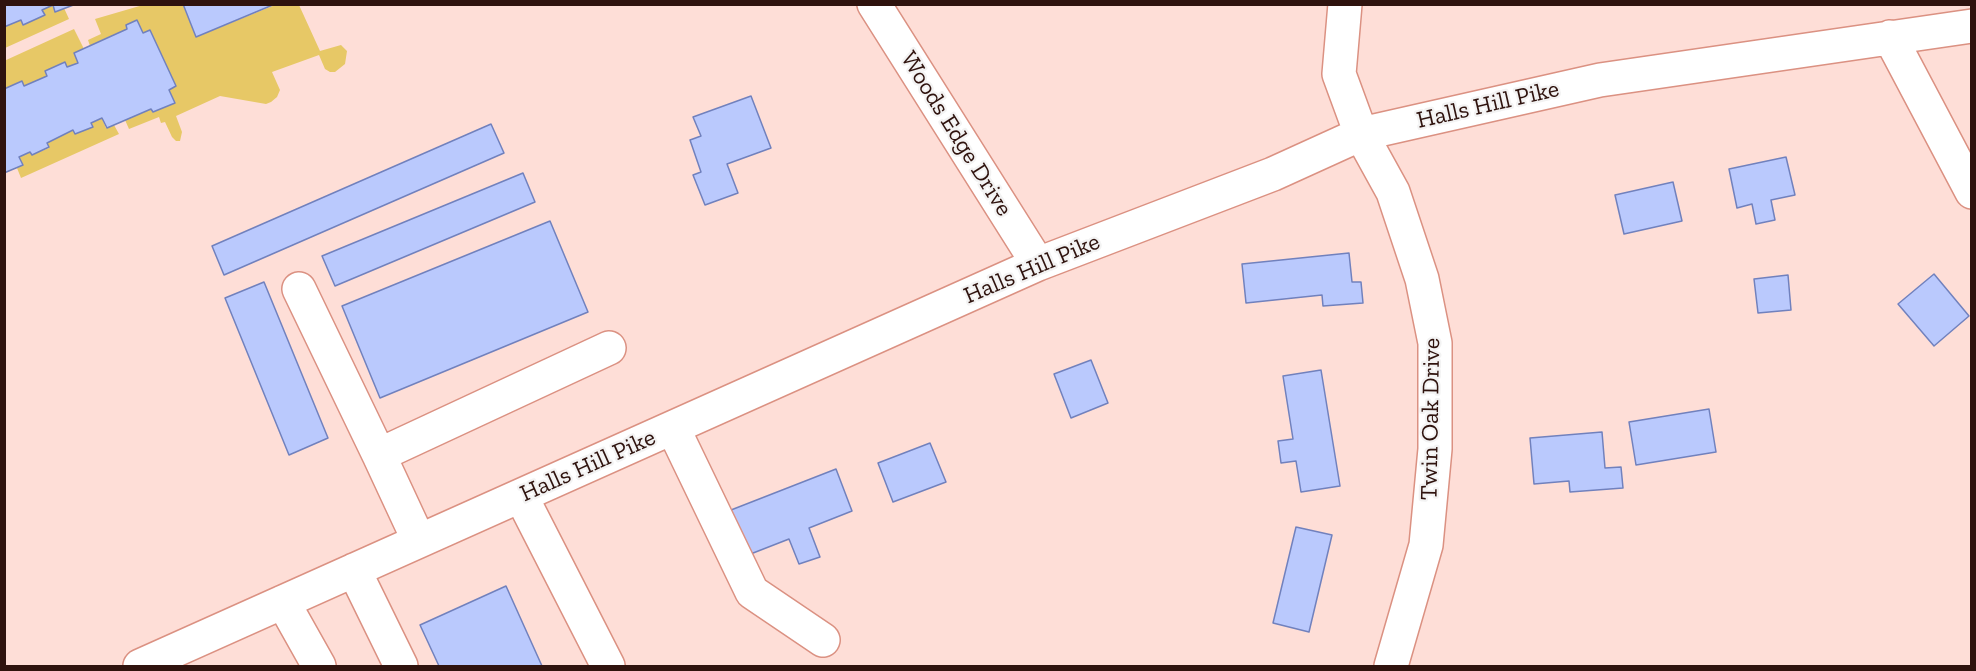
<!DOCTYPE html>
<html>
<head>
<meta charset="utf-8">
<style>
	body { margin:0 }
	#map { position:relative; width:1976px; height:671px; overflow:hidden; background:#feded7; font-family:"Zilla Slab",serif }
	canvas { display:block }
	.frame { position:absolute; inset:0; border:6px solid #2f130e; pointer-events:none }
</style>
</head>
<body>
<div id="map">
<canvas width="1976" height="671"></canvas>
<div class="frame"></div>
</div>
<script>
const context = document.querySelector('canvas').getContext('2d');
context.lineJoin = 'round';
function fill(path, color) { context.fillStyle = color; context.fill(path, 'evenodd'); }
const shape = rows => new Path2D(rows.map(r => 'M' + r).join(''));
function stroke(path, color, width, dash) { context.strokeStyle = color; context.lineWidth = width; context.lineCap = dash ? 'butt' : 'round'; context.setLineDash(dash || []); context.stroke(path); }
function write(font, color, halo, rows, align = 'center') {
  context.font = font + ' "Zilla Slab",serif'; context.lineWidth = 4.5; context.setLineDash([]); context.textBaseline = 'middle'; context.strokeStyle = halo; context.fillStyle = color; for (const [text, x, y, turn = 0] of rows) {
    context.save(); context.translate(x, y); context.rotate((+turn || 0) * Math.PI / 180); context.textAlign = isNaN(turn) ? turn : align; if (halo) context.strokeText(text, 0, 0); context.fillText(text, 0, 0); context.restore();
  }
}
const green = shape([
	[53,5,55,12,64,8,69,19,5,48,4,27,21,20,23,25,44,15,42,10],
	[143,5,183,5,196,37,275,5,299,5,320,51,341,45,347,51,345,64,335,72,330,72,325,69,319,55,272,72,280,90,277,97,271,102,266,104,220,96,176,116,182,132,180,141,176,141,172,137,165,122,161,123,159,117,129,129,125,120,151,109,153,112,175,103,169,90,176,86,150,30,143,33,137,20,126,25,127,29,90,46,88,40,101,34,95,19],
	[74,29,84,49,74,53,78,63,67,67,64,62,45,71,47,76,24,86,21,81,5,89,4,61],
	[102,118,106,128,114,125,119,134,21,178,17,168,22,165,19,157,30,152,32,155,49,148,47,143,73,130,75,134,92,127,91,123]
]);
const building = shape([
	[4,4,76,4,55,12,53,5,42,10,45,15,23,25,21,20,4,27,4,4],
	[183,4,275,4,196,37,183,4],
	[137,20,143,33,150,30,176,86,169,90,175,103,153,112,151,109,107,128,102,118,91,123,93,127,75,134,73,130,47,143,49,147,32,155,30,152,19,157,23,165,4,173,4,89,22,81,24,86,47,76,45,71,65,62,67,67,78,63,74,53,127,29,126,25,137,20],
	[751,96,771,148,727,164,738,193,705,205,693,175,701,172,690,140,701,136,693,117,751,96],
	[491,124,504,153,224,275,212,246,491,124],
	[1786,157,1795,195,1771,200,1775,220,1756,224,1752,204,1737,208,1729,169,1786,157],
	[523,173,535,202,335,286,322,256,523,173],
	[1673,182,1682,221,1624,234,1615,195,1673,182],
	[550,221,588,312,380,398,342,306,550,221],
	[1349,253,1352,282,1361,282,1363,303,1323,306,1322,295,1246,303,1242,264,1349,253],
	[1934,274,1969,316,1934,346,1898,304,1934,274],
	[1788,275,1791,310,1758,313,1754,279,1788,275],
	[264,282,328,438,289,455,225,298,264,282],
	[1091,360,1108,403,1071,418,1054,374,1091,360],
	[1321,370,1340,486,1301,492,1296,461,1281,463,1278,441,1293,439,1283,376,1321,370],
	[1709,409,1716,452,1636,465,1629,422,1709,409],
	[1602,432,1605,468,1621,467,1623,488,1570,492,1569,481,1534,484,1530,438,1602,432],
	[930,443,946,482,893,502,878,463,930,443],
	[836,469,852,511,809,528,820,557,799,564,789,539,748,555,731,510,836,469],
	[1296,527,1332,535,1309,632,1273,623,1296,527],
	[506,586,542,666,439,666,420,625,506,586]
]);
const minor = shape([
	[874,4,1038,264],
	[1345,4,1339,74,1361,134,1393,192,1422,279,1435,343,1435,449,1426,545,1391,666],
	[1890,37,1972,192],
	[299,289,379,455],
	[673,428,752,592,823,640],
	[521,496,608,666],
	[419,541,379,455,609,348],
	[354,570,401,666],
	[283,602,319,666],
	[140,666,1038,264,1273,174,1361,134,1600,80,1972,26]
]);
const streetNames = [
	["Halls Hill Pike",1488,105,-13],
	["Woods Edge Drive",956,134,58],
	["Halls Hill Pike",1032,269,-23],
	["Twin Oak Drive",1431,419,-89],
	["Halls Hill Pike",588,466,-24]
];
fill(green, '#e7c866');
fill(building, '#bac9fd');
stroke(building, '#7181bd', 1.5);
stroke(minor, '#db9182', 36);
stroke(minor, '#fff', 33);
write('24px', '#2f130e', '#f3f3f3', streetNames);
</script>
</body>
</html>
